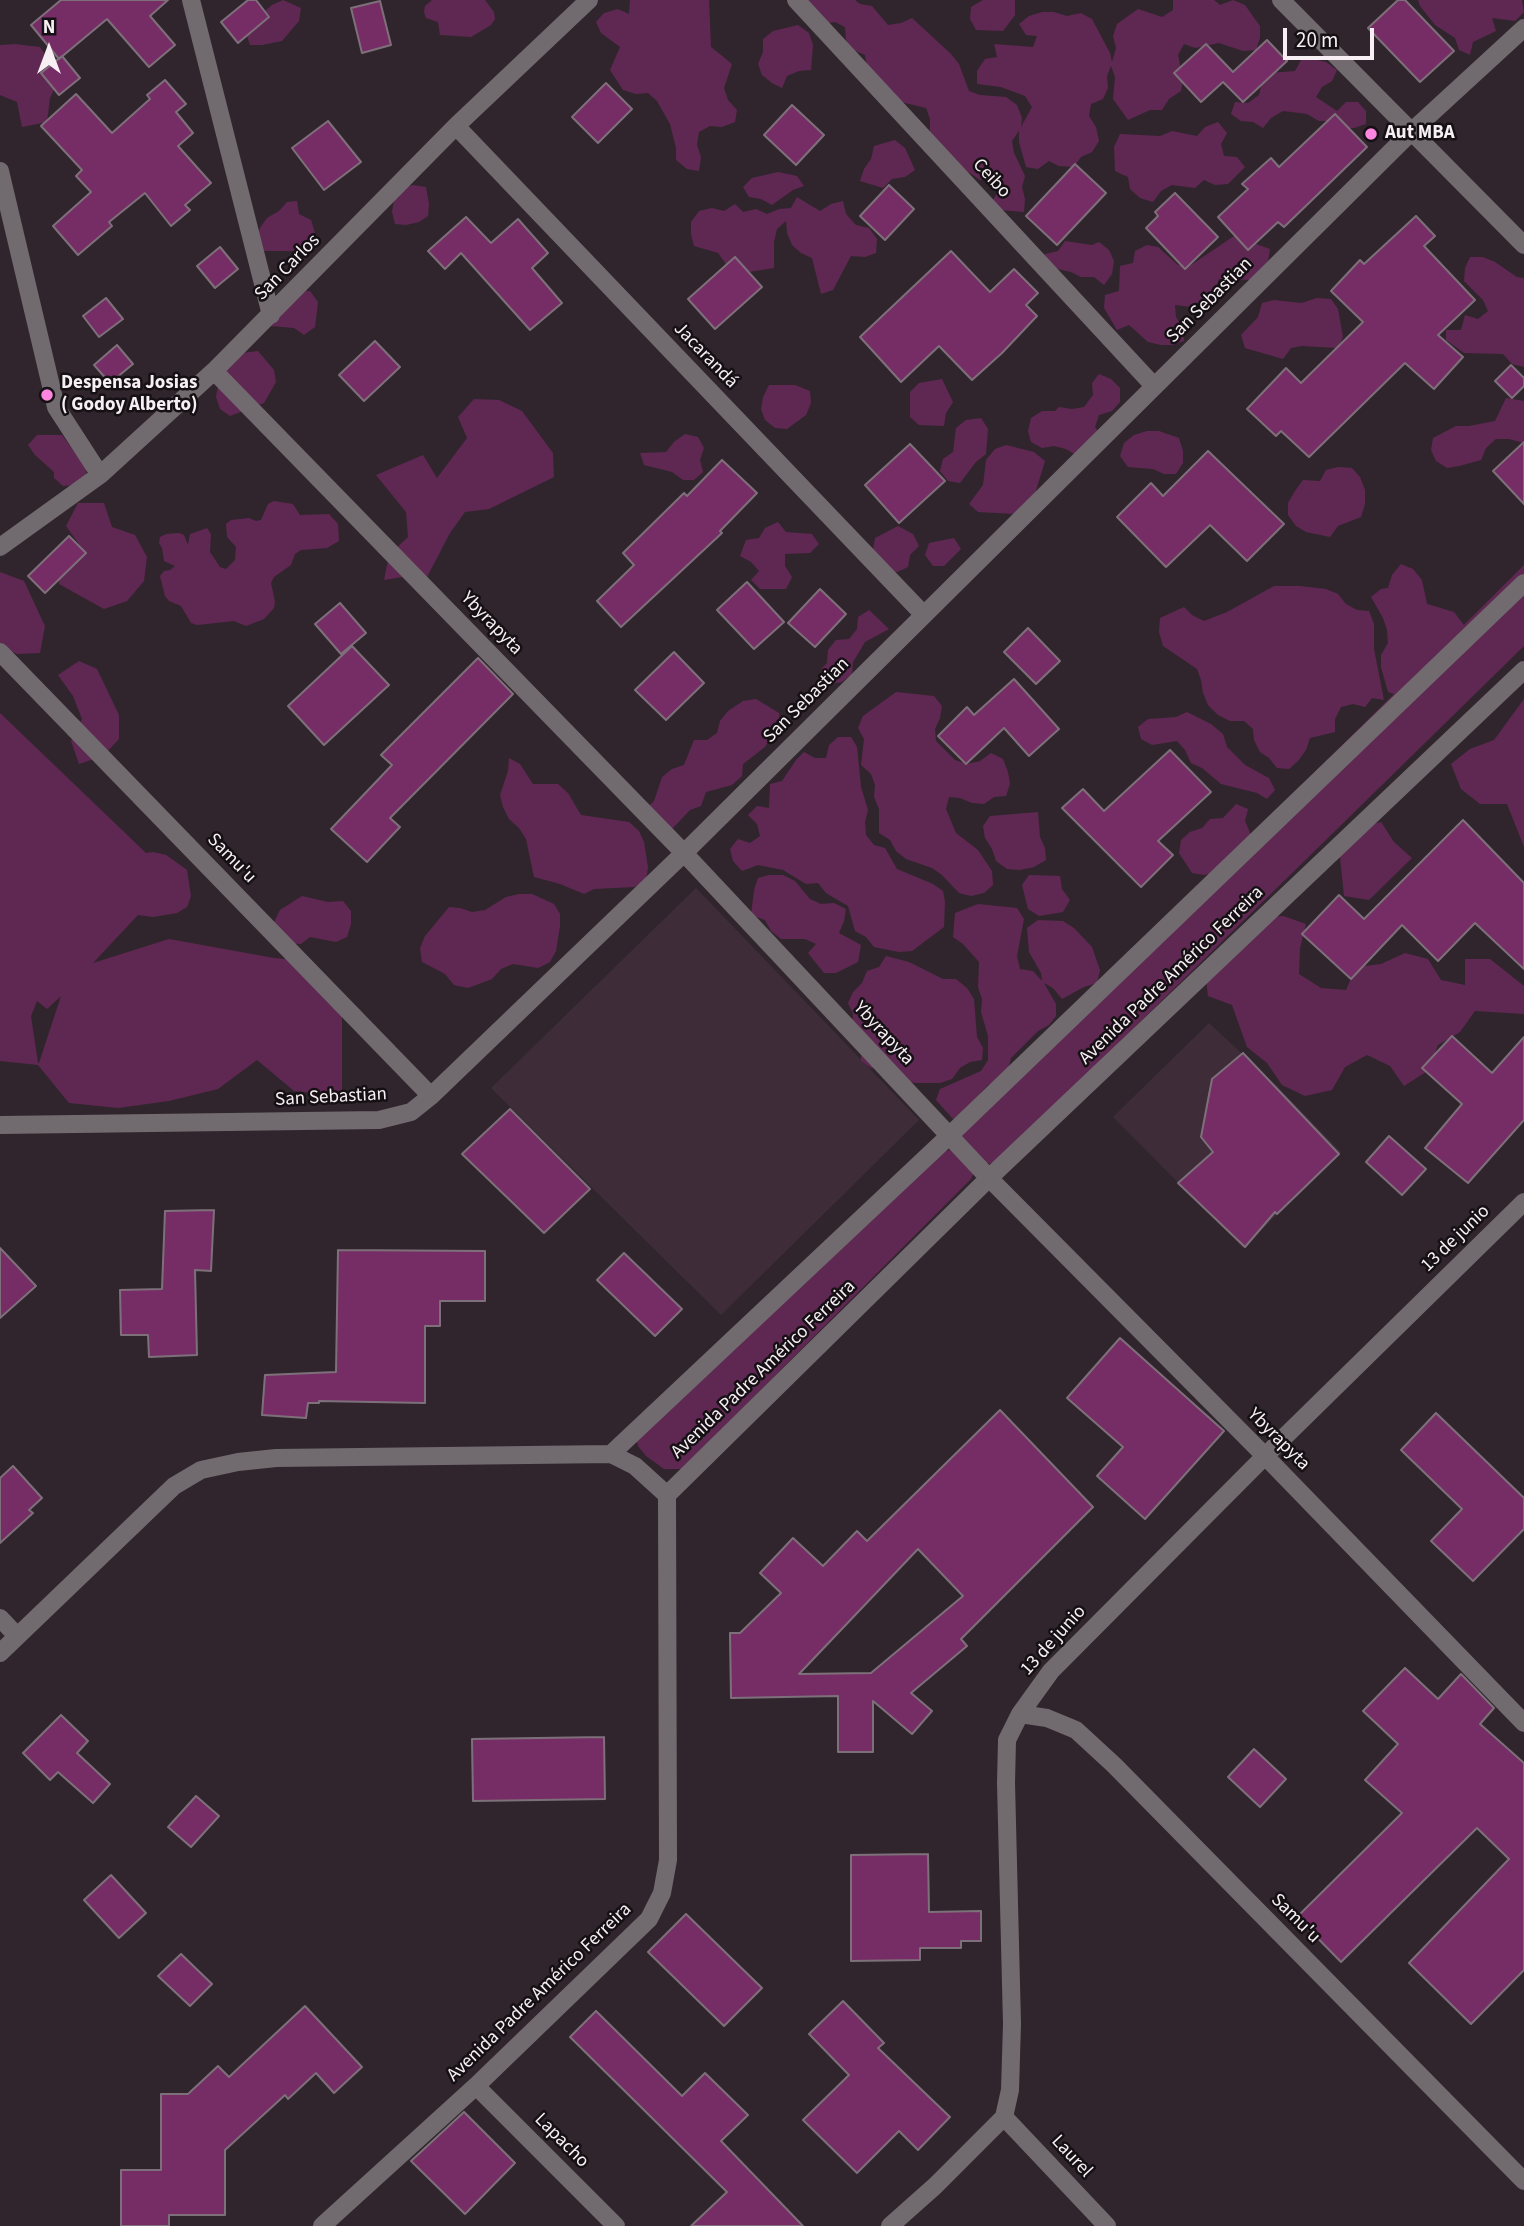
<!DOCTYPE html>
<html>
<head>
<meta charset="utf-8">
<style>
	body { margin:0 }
	#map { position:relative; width:1524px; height:2226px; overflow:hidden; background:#31252d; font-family:"Source Sans 3",sans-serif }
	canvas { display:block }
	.north { position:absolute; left:14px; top:14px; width:70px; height:70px; -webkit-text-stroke:5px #151014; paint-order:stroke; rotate:0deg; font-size:19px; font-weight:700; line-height:28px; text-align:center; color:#f7eff4 }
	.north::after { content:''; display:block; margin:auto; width:24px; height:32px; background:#f7eff4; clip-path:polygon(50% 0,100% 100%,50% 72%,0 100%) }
	.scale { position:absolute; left:1283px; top:28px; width:91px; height:32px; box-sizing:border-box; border:4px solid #f7eff4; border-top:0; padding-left:9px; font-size:21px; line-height:24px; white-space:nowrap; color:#f7eff4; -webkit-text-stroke:5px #151014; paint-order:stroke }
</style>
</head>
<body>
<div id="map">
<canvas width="1524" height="2226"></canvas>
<div class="north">N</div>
<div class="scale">20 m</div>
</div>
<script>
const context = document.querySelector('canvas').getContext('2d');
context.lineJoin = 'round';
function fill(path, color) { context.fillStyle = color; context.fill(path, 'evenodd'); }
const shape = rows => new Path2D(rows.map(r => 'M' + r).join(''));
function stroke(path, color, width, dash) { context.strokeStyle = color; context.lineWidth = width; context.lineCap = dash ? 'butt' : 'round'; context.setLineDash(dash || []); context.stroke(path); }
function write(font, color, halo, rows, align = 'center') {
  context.font = font + ' "Source Sans 3",sans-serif'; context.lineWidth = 5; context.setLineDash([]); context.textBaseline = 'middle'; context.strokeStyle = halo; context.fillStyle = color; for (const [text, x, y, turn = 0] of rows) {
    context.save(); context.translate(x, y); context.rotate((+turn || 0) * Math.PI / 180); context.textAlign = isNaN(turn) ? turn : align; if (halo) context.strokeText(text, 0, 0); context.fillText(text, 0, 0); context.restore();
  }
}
const built = shape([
	[696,888,919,1120,721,1315,491,1088],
	[1209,1023,1277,1086,1341,1152,1243,1248,1113,1117]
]);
const green = shape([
	[283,0,301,8,299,21,282,41,262,45,250,45,246,33,252,22,272,5],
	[432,0,485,0,494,12,495,19,491,25,471,37,440,35,438,22,426,18,424,12,425,6],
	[630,0,709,0,711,47,732,64,724,88,728,100,737,110,735,122,722,127,710,126,699,132,697,145,701,157,699,171,687,169,676,160,676,148,670,124,657,101,648,93,636,94,623,90,610,70,620,47,601,33,596,22,604,13,618,9,629,14],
	[805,0,855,0,860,4,872,6,888,25,901,23,912,18,951,54,959,64,969,91,980,95,1006,97,1017,105,1022,118,1021,127,1032,107,1025,96,1001,87,977,84,977,71,985,59,997,57,994,44,1033,47,1037,36,1026,35,1019,24,1029,16,1042,12,1054,12,1067,16,1081,13,1092,19,1110,53,1112,62,1116,48,1113,36,1117,24,1138,9,1162,17,1173,10,1173,0,1214,0,1220,5,1233,0,1245,5,1260,26,1260,38,1256,50,1243,51,1219,43,1195,48,1184,44,1178,55,1183,79,1181,91,1169,99,1162,110,1150,110,1128,120,1113,99,1115,77,1111,66,1107,76,1108,88,1103,99,1091,104,1089,116,1096,127,1099,141,1092,152,1081,157,1074,167,1059,166,1049,161,1038,169,1026,167,1019,142,1019,131,1012,141,1014,153,1025,176,1022,187,1025,199,1024,212,1000,210,993,200,999,190,992,179,980,180,970,173,956,170,939,154,930,131,930,119,926,108,901,102,867,67,865,55,853,50,846,40,845,27,835,22,822,24],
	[983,0,1015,0,1015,15,1003,31,976,30,970,19,971,7],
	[1418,0,1522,0,1524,12,1515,21,1492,18,1496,31,1473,42,1470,55,1459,50,1455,38,1435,25,1420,6],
	[798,25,809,33,813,45,811,70,799,71,787,76,782,88,772,83,762,75,758,64,763,52,763,39,773,31],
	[15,44,40,47,60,76,50,98,47,122,22,127,17,102,0,95,0,45],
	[1313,59,1326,62,1337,70,1332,81,1322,87,1316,97,1337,111,1346,102,1358,102,1366,111,1366,124,1354,128,1342,128,1332,121,1319,121,1307,114,1283,111,1271,118,1263,128,1253,122,1241,121,1231,114,1235,102,1248,103,1259,95,1262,83,1269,73,1295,71,1301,60],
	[1218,122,1227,133,1221,144,1224,156,1237,157,1245,167,1228,184,1215,185,1204,180,1195,188,1172,185,1161,191,1153,202,1140,198,1130,189,1128,177,1115,171,1114,147,1120,134,1160,136,1172,131,1197,136,1205,127],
	[895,140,905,148,915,170,905,177,892,179,883,188,860,181,864,169,871,159,874,146],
	[778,172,797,176,804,186,793,190,772,205,761,199,749,197,743,187,752,178],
	[413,185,426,187,429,204,428,216,419,222,406,225,395,224,392,212,394,200,401,188],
	[797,197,820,211,831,204,843,201,846,214,856,225,869,228,877,239,876,253,865,257,851,256,833,290,821,294,812,258,801,253,792,245,787,233,786,221,777,229,774,242,774,268,749,272,737,270,726,264,718,253,694,246,691,234,691,222,699,211,712,208,724,211,735,204,743,212,756,209,767,214,779,209,791,208],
	[297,201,299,214,311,220,315,233,313,246,301,251,263,251,256,242,260,228,267,218,279,211,287,202],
	[1234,236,1270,249,1266,274,1256,280,1219,279,1215,291,1204,296,1199,308,1175,305,1176,317,1183,328,1184,341,1173,345,1161,345,1148,342,1129,325,1117,330,1104,308,1105,295,1119,291,1120,266,1133,263,1135,251,1147,245,1158,247,1178,265,1191,265],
	[1065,241,1092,245,1099,242,1109,250,1114,261,1112,274,1104,285,1094,277,1081,277,1071,272,1044,266,1045,254,1058,251],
	[1470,257,1483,257,1495,262,1517,277,1524,278,1524,367,1512,364,1503,354,1464,353,1446,340,1446,330,1461,330,1465,315,1478,319,1488,311,1483,300,1464,281,1465,268],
	[310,291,318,302,315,327,304,335,294,328,270,326,297,292],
	[1317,298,1331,299,1338,309,1343,337,1338,348,1302,346,1291,348,1283,359,1245,348,1241,335,1258,317,1262,303,1274,300,1301,303],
	[258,351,274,370,276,382,264,403,230,416,220,409,216,397,218,386,217,356],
	[1099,374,1111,379,1120,388,1120,402,1112,411,1099,415,1095,427,1103,438,1076,455,1066,449,1054,446,1042,448,1031,442,1028,431,1031,418,1042,411,1055,411,1059,407,1072,409,1084,407,1093,395,1092,383],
	[942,379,953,402,946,413,944,426,919,425,910,417,910,392,919,383],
	[769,385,795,385,810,391,811,403,806,415,787,429,775,428,765,420,761,409,763,397],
	[1506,398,1524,401,1524,443,1509,439,1496,439,1486,448,1481,460,1459,466,1447,468,1436,461,1431,450,1433,438,1456,426,1469,426,1495,421],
	[474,399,499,400,522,411,553,453,554,477,489,509,465,512,450,533,426,579,402,577,384,580,389,555,408,537,406,512,376,475,423,455,437,478,467,438,458,417],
	[981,418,988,429,986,454,976,462,960,483,948,481,940,471,943,459,953,452,956,428,966,420],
	[1147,431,1159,431,1179,438,1183,451,1183,463,1176,474,1164,474,1153,469,1128,467,1120,456,1124,443,1134,435],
	[685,434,698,437,704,448,700,460,703,472,694,480,683,480,672,472,644,465,640,453,666,452,674,442],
	[37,435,62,435,85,466,87,478,76,485,63,486,54,478,54,472,35,455,28,445],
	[1006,445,1034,452,1045,461,1034,497,1015,514,978,512,969,504,983,485,986,460,995,449],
	[1338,467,1352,468,1360,477,1365,490,1365,504,1361,517,1338,526,1330,537,1306,532,1296,526,1288,515,1288,503,1295,491,1303,480,1320,481,1326,470],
	[274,501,293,504,300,515,329,514,338,524,339,541,327,548,301,550,295,554,291,565,274,577,271,583,275,602,274,608,264,619,246,626,234,621,197,625,191,623,181,606,169,601,165,596,160,576,164,571,170,570,175,566,164,561,162,548,159,543,160,537,166,534,179,533,184,535,188,545,190,534,207,528,211,534,210,552,220,567,226,569,235,560,236,547,227,537,226,524,231,520,249,518,256,521,261,520,268,504],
	[78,503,104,503,112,527,135,535,147,557,144,581,127,601,104,609,59,584,60,560,81,547,66,526],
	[778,522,786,532,812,534,819,544,810,553,785,554,785,566,792,577,786,589,760,589,751,580,759,571,751,562,740,556,746,540,759,538,765,528],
	[898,526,913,534,919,546,910,555,908,567,897,572,885,571,873,549,875,538],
	[954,538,961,549,944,566,933,566,925,555,929,543],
	[1401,564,1413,569,1422,580,1427,604,1454,612,1464,625,1524,565,1524,646,1000,1159,989,1164,978,1160,959,1139,957,1132,965,1117,953,1119,936,1100,940,1089,981,1071,988,1060,988,1036,981,1012,982,999,978,987,979,962,963,944,953,937,955,913,978,904,1017,908,1024,919,1017,956,1020,969,1033,971,1042,981,1041,973,1029,952,1027,928,1038,920,1063,921,1074,928,1092,947,1100,970,1097,983,1084,987,1062,999,1053,988,1044,983,1056,1004,1056,1016,1049,1025,1038,1031,1011,1058,1008,1070,999,1079,987,1086,970,1105,966,1115,1212,873,1204,875,1192,873,1179,853,1181,840,1190,832,1202,828,1210,819,1223,818,1236,804,1248,809,1245,821,1251,835,1394,694,1388,692,1381,667,1381,655,1388,643,1387,630,1383,618,1371,597,1381,589,1388,588,1392,575],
	[0,572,24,581,45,626,40,653,17,654,0,646],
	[1274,586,1300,586,1326,589,1338,594,1346,604,1357,610,1369,611,1374,624,1374,649,1384,700,1372,698,1365,707,1353,704,1341,707,1335,719,1335,732,1310,738,1306,750,1298,761,1289,769,1277,768,1269,758,1260,752,1254,740,1253,729,1244,721,1230,721,1218,715,1208,705,1203,693,1201,680,1197,669,1163,646,1159,632,1160,618,1184,607,1192,615,1204,621,1227,612],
	[869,610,889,629,865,642,853,662,852,674,842,682,831,684,818,680,822,668,827,663,828,650,836,640,849,639,857,629,858,617],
	[79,661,97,669,119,715,119,739,103,756,79,764,71,741,82,719,73,696,58,675],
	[896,692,934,696,942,706,940,718,935,729,936,741,955,760,967,764,980,761,991,753,1003,759,1008,772,1010,784,1006,796,994,797,984,804,972,803,960,798,949,797,946,809,956,833,978,850,992,871,993,885,984,893,971,896,959,893,942,875,932,868,906,859,896,851,890,840,879,833,879,809,874,797,875,785,871,774,861,765,864,739,858,728,863,716],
	[756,699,779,713,781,727,772,735,765,747,743,764,742,776,732,785,706,792,701,806,690,810,672,829,645,810,654,801,662,777,672,769,684,765,694,740,707,740,717,733,720,721,728,711,743,701],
	[1524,699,1524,847,1507,804,1480,804,1461,789,1451,764,1470,749,1494,740],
	[1187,712,1211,724,1223,734,1227,747,1245,765,1269,778,1275,790,1267,799,1257,793,1221,784,1202,768,1191,763,1185,750,1177,741,1152,745,1141,739,1138,727,1148,719,1176,717],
	[0,713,146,853,153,852,166,855,187,870,191,896,187,907,177,913,153,917,138,915,93,963,169,939,274,958,308,961,342,999,342,1096,294,1091,257,1060,218,1089,169,1101,118,1108,69,1103,38,1065,0,1061],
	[61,996,39,1063,38,1063,31,1016,37,1001,47,1009],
	[838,737,851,737,857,747,861,787,868,810,865,822,866,835,874,845,885,848,897,869,933,884,943,891,945,902,944,927,912,951,899,952,874,947,866,937,855,931,848,906,826,893,818,883,806,884,783,870,758,865,742,871,733,861,730,849,738,839,750,843,760,836,757,824,748,815,757,806,769,808,770,784,782,781,796,760,804,752,815,758,826,758,829,745],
	[509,758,520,764,533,784,558,784,568,793,581,815,629,822,639,831,644,842,648,867,646,881,634,887,594,889,584,894,560,884,534,877,526,839,519,828,509,819,503,807,500,795,508,771],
	[1038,812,1040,837,1045,848,1046,860,1034,867,1020,870,1007,869,996,861,992,849,985,838,983,826,990,816],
	[1381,822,1394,842,1412,858,1369,900,1344,896,1339,848,1358,828],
	[769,875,783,875,795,881,810,899,821,904,834,903,846,909,844,921,839,933,861,945,858,962,836,973,824,973,808,953,816,944,805,939,781,939,771,931,765,920,751,915,754,890,758,878],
	[1029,875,1060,876,1062,889,1070,900,1063,912,1039,916,1028,909,1022,885],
	[519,894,532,894,554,904,560,914,560,926,556,951,550,962,538,968,513,964,501,969,492,979,468,988,454,985,445,974,422,962,420,948,425,936,449,907,460,908,472,912,485,910,506,897],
	[302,896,328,902,343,901,351,911,351,924,347,937,336,942,310,937,301,944,288,943,274,922,280,910],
	[1283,916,1306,924,1300,948,1299,974,1321,988,1346,990,1356,967,1381,964,1405,953,1428,959,1441,980,1465,985,1465,959,1490,959,1524,986,1524,1014,1475,1011,1460,1032,1438,1045,1429,1070,1404,1086,1390,1066,1367,1055,1345,1067,1332,1090,1305,1096,1282,1085,1267,1063,1247,1047,1232,1005,1208,996,1205,971,1260,918],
	[886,956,909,962,943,979,956,979,967,988,974,999,977,1037,983,1048,982,1060,970,1062,960,1068,952,1079,940,1083,915,1083,903,1080,894,1071,871,1068,861,1061,861,1050,852,1027,853,1014,848,1003,853,992,862,983,867,971,879,967],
	[950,1150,955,1152,974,1172,971,1179,682,1469,664,1469,646,1456,638,1446,636,1438,941,1152]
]);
const building = shape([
	[61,0,168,0,150,16,175,45,149,67,107,19,59,59,31,25,61,0],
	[248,0,256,0,269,17,238,43,221,22,248,0],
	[1398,0,1405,0,1454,51,1420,82,1368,28,1398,0],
	[380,1,391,45,362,53,351,8,380,1],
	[1267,40,1287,61,1243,102,1223,82,1201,102,1174,73,1206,44,1233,72,1267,40],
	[62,56,80,78,59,95,41,73,62,56],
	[165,80,186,104,176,112,193,133,178,146,211,183,185,205,190,210,171,226,145,193,109,222,112,226,78,255,53,226,91,192,76,176,82,170,41,126,76,94,112,133,150,99,147,95,165,80],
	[606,83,632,109,598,143,572,117,606,83],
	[792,105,824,135,796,165,764,135,792,105],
	[1335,114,1367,147,1284,227,1278,222,1248,250,1218,217,1248,189,1242,184,1271,158,1279,167,1335,114],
	[328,121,361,162,324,190,292,148,328,121],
	[1075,164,1106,193,1057,245,1026,216,1075,164],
	[889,185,914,209,885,240,860,216,889,185],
	[1175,193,1218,237,1185,269,1146,228,1158,216,1155,212,1175,193],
	[1416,216,1435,236,1424,246,1475,300,1438,335,1463,357,1434,389,1405,363,1309,457,1281,431,1276,436,1247,409,1286,368,1301,383,1363,322,1331,291,1360,260,1364,264,1416,216],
	[466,217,491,243,518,219,548,253,532,268,562,303,530,330,461,253,445,269,428,251,466,217],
	[220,247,238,269,215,288,197,266,220,247],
	[951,251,990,292,1014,269,1038,293,1026,305,1037,316,1002,353,972,380,939,346,901,382,860,337,951,251],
	[735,257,762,287,715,329,688,299,735,257],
	[106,298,123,319,99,337,83,316,106,298],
	[375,341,400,367,364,401,339,375,375,341],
	[117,345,133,364,110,383,94,365,117,345],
	[1511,365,1524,378,1524,386,1512,398,1495,381,1511,365],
	[1524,442,1524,504,1493,471,1524,442],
	[910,444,945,481,899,523,865,485,910,444],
	[1208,451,1284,524,1247,561,1210,525,1166,567,1117,517,1151,483,1163,496,1208,451],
	[722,460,757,493,720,531,722,533,621,627,597,601,634,565,623,553,684,493,687,496,722,460],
	[69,536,86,553,45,593,28,576,69,536],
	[747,582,784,622,754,649,717,610,747,582],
	[820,589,846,614,815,647,788,623,820,589],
	[340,603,366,633,341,654,315,624,340,603],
	[1028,628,1060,661,1036,684,1004,652,1028,628],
	[352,646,389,685,324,745,288,706,352,646],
	[674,652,704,683,666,720,635,690,674,652],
	[478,658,513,694,390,818,400,827,367,862,331,829,392,765,381,755,478,658],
	[1014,679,1059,729,1029,756,1004,728,966,764,938,736,967,707,974,715,1014,679],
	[1170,750,1211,792,1158,841,1173,855,1141,887,1062,808,1083,789,1104,811,1170,750],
	[1463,820,1524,883,1524,969,1475,923,1438,961,1402,925,1351,979,1302,934,1339,895,1364,919,1463,820],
	[1452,1036,1492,1073,1524,1037,1524,1120,1468,1183,1425,1148,1462,1104,1422,1068,1452,1036],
	[1243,1053,1339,1154,1277,1214,1275,1212,1245,1247,1178,1183,1213,1152,1201,1137,1212,1079,1243,1053],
	[510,1109,590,1189,544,1233,462,1154,510,1109],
	[1389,1136,1426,1169,1402,1195,1366,1162,1389,1136],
	[214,1210,211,1271,195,1270,197,1355,149,1357,148,1335,121,1335,120,1290,162,1289,165,1211,214,1210],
	[0,1248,36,1286,0,1318,0,1248],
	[338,1250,485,1251,485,1301,440,1301,440,1326,425,1326,425,1403,319,1401,319,1403,308,1403,306,1418,262,1415,265,1375,336,1372,338,1250],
	[624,1253,682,1309,655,1336,597,1280,624,1253],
	[1120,1338,1224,1431,1145,1519,1097,1476,1123,1447,1067,1398,1120,1338],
	[1000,1410,1093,1507,961,1639,967,1646,911,1693,932,1711,912,1734,873,1701,873,1752,838,1752,838,1696,731,1698,730,1633,740,1633,781,1593,760,1573,793,1538,823,1566,857,1531,867,1541,1000,1410],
	[918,1549,963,1596,871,1673,799,1674,918,1549],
	[1436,1413,1524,1498,1524,1529,1473,1581,1431,1541,1462,1509,1401,1450,1436,1413],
	[13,1466,42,1498,29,1510,33,1513,0,1543,0,1478,13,1466],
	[1405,1668,1438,1699,1461,1674,1494,1708,1480,1724,1524,1763,1524,1970,1471,2024,1409,1963,1509,1859,1477,1828,1341,1962,1297,1917,1402,1813,1365,1780,1398,1744,1363,1711,1405,1668],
	[61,1715,88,1741,77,1753,110,1784,93,1803,58,1772,50,1780,23,1753,61,1715],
	[604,1737,605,1799,473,1801,472,1739,604,1737],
	[1254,1749,1286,1779,1260,1807,1228,1777,1254,1749],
	[196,1796,219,1816,191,1847,168,1827,196,1796],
	[928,1854,929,1912,981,1911,981,1941,961,1941,961,1948,920,1948,920,1960,851,1961,851,1855,928,1854],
	[111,1875,146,1913,119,1938,84,1900,111,1875],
	[686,1914,762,1988,724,2026,648,1952,686,1914],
	[181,1954,212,1984,190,2006,158,1976,181,1954],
	[843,2001,884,2043,878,2048,950,2117,918,2150,899,2131,857,2173,803,2120,849,2075,809,2034,843,2001],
	[305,2006,362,2067,334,2093,316,2073,288,2099,285,2095,225,2150,225,2215,169,2215,169,2226,121,2226,121,2170,161,2170,161,2094,188,2094,218,2066,229,2077,305,2006],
	[596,2011,682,2096,705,2073,748,2115,721,2141,803,2226,691,2226,727,2192,570,2037,596,2011],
	[464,2112,515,2163,465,2214,411,2161,464,2112]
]);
const minor = shape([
	[191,0,271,315],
	[796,0,1154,386],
	[1281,0,1524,245],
	[456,126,924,615],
	[0,171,56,407,100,475],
	[214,371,684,853,989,1178,1265,1456,1524,1723],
	[0,547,100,475,214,371,456,126,589,0],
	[0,652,431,1096],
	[0,1125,379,1120,411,1112,431,1096,684,853,1412,131,1524,28],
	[611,1454,635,1466,667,1495],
	[0,1618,17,1636],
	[0,1653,174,1486,201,1470,238,1462,276,1458,611,1454,950,1135,1524,583],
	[1020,1714,1047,1718,1076,1730,1114,1765,1524,2181],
	[476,2086,616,2226],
	[1004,2117,1107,2226],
	[322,2226,476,2086,649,1919,662,1893,668,1860,667,1495,989,1178,1524,670],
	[890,2226,935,2186,1004,2117,1010,2090,1012,2024,1006,1783,1007,1740,1020,1714,1051,1671,1265,1456,1524,1202]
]);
const markers = [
	[1371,134,7,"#fe85e0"],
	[47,395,7,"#fe85e0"]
];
const poiNames = [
	["Aut MBA",1385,134],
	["Despensa Josias",61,384],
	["( Godoy Alberto)",61,406]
];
const streetNames = [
	["Ceibo",991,179,47],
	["San Carlos",288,268,-46],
	["San Sebastian",1210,301,-45],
	["Jacarandá",705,356,46],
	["Ybyrapyta",491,624,46],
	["San Sebastian",807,701,-45],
	["Samu'u",231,859,46],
	["Avenida Padre Américo Ferreira",1172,976,-44],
	["Ybyrapyta",883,1034,47],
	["San Sebastian",331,1098,-3],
	["13 de junio",1456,1239,-44],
	["Avenida Padre Américo Ferreira",764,1370,-44],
	["Ybyrapyta",1278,1440,45],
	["13 de junio",1054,1641,-48],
	["Samu'u",1295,1919,45],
	["Avenida Padre Américo Ferreira",540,1993,-44],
	["Lapacho",561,2141,45],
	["Laurel",1071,2157,47]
];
fill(built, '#3e2d39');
fill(green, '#5f2852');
fill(building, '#762d65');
stroke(building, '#7e707a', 2);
stroke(minor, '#716b6f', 18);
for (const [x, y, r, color] of markers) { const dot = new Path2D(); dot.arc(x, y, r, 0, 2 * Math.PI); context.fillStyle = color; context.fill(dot); stroke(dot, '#151014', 2.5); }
write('bold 19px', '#f7eff4', '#151014', poiNames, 'left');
write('19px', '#f7eff4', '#151014', streetNames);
</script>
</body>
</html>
